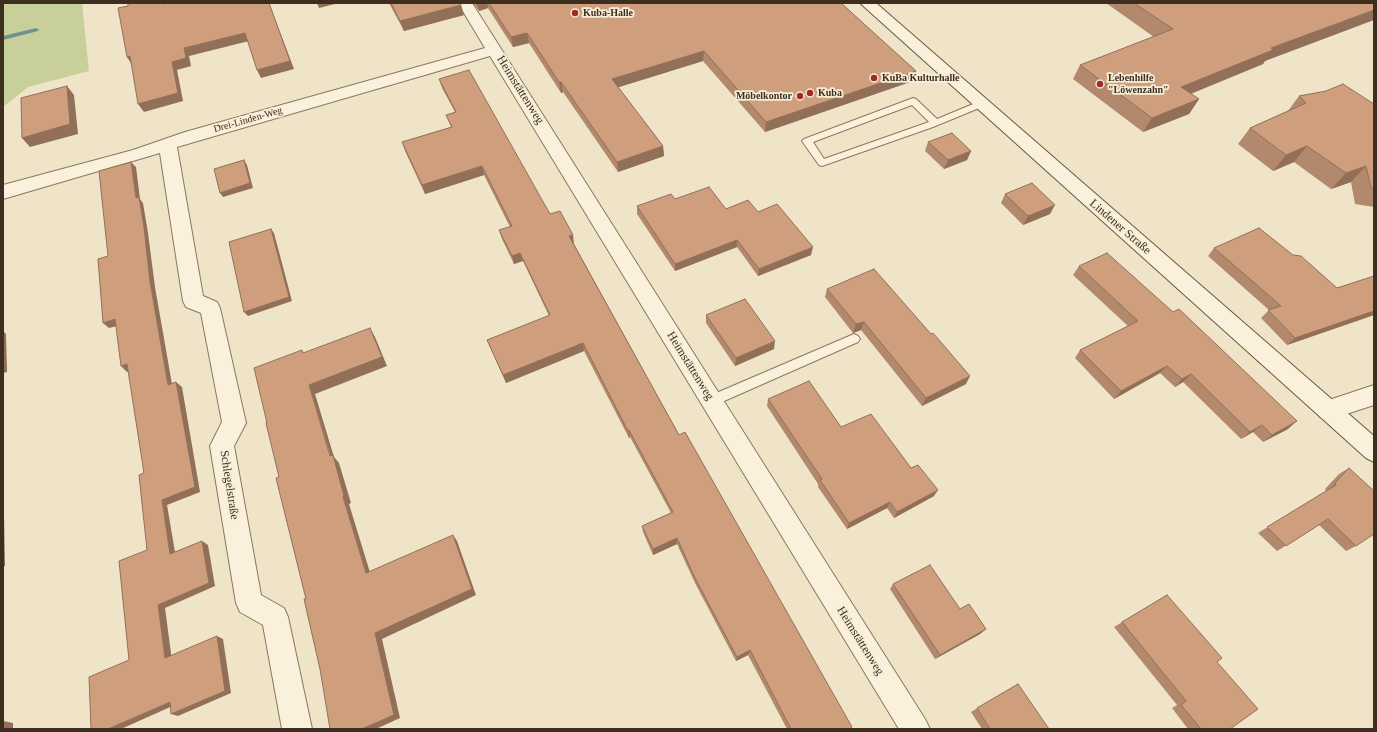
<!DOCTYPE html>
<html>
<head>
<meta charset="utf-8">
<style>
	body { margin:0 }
	#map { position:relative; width:1377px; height:732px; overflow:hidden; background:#f0e4c8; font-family:"Times New Roman",serif }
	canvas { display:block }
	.frame { position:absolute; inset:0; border:4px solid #3d2e20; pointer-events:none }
</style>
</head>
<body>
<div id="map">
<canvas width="1377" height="732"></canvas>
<div class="frame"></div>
</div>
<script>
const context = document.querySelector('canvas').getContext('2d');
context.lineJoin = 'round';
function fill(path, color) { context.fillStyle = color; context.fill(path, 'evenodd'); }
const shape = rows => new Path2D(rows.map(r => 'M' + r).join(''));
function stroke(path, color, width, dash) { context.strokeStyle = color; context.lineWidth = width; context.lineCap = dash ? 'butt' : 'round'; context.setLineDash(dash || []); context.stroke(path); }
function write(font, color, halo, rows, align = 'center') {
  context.font = font + ' "Times New Roman",serif'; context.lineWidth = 3.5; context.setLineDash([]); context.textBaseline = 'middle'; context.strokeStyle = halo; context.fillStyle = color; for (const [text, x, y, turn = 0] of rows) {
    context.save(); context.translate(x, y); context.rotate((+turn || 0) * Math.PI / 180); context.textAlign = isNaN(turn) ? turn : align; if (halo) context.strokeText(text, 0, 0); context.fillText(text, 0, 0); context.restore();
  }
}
const green = shape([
	[3,3,82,3,89,71,28,87,3,107]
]);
const stream = shape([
	[36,28,39,30,38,31,3,40,3,36,36,28]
]);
const service = shape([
	[913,98,916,99,937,119,978,102,981,101,986,104,984,106,933,127,822,166,819,165,802,141,804,139,913,98],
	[912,105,929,122,824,159,813,142,912,105],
	[854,334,858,336,860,339,858,342,715,405,711,406,707,405,705,401,707,397,854,334]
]);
const minor = shape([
	[458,3,472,3,925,719,930,729,899,729,490,56,177,147,203,296,217,302,220,308,246,423,234,446,261,595,284,608,288,617,312,729,282,729,263,625,240,612,236,603,210,446,222,422,201,313,186,307,183,301,160,153,3,199,3,185,133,150,185,132,485,48,458,3],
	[1374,385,1374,405,1328,420,1320,417,1317,410,1320,403,1374,385]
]);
const secondary = shape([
	[860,3,876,3,1374,436,1374,462,1366,458,860,3]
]);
const wall = shape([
	[389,3,460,3,461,5,464,15,404,31],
	[473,3,841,3,916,71,913,81,765,132,703,61,618,87,663,146,664,156,618,172,563,92,561,93,529,43,513,47,488,8,479,11],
	[1106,3,1374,3,1265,61,1263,64,1191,94,1199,99,1189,114,1143,132,1073,79,1080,65,1154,37],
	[439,79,574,244,679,435,851,729,787,729,748,655,736,661,695,583,677,544,653,555,643,532,642,526,671,513,630,437,629,438,584,351,506,383,487,340,549,316,523,261,514,264,502,239,499,230,510,227,484,175,425,194,405,151,402,142,451,127,446,115,455,112,442,88],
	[1299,96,1374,104,1374,207,1355,204,1351,182,1331,189,1294,162,1273,171,1238,144,1250,128,1288,111],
	[928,142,971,151,967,160,944,169,925,151],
	[1005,194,1050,214,1023,225,1001,203],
	[675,199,726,209,758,212,811,255,758,276,737,247,675,271,637,214,637,206],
	[1214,248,1293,255,1337,288,1374,276,1374,315,1287,345,1261,318,1269,310,1208,256],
	[1079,266,1288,429,1263,442,1253,432,1241,439,1183,382,1175,387,1160,373,1114,399,1075,358,1080,350,1128,326,1073,275],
	[827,289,966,384,922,406,861,330,853,333,825,297],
	[706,315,774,349,735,366,706,323],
	[768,399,841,427,911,468,934,496,894,518,887,508,847,529,818,487,818,484,767,406],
	[1349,468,1356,546,1346,551,1319,525,1277,551,1258,533,1326,491,1325,489,1339,474],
	[893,584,986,629,980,634,935,659,890,589],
	[1167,595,1217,662,1230,729,1188,729,1172,708,1177,705,1114,627],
	[1018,684,1049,729,982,729,971,712]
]);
const shadedWall = shape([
	[269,3,294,69,261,78,257,70],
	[317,3,339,3,319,8],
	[477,3,487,3,488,8,479,11],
	[461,5,464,15,404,31,400,21],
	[1374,10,1374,20,1265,61,1263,64,1172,101,1181,87,1271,48],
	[245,33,249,41,189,56,191,66,177,70,183,101,144,112,138,104,172,62,184,48],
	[527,33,529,43,513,47,511,37],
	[704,51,703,61,613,89,612,79],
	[130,56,132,65,127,57],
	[916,71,913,81,765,132,766,122],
	[559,82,561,82,563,92,561,93],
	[67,86,74,95,78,134,30,147,22,138],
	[1199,99,1189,114,1143,132,1152,118],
	[663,146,664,156,618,172,617,162],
	[1307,146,1294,162,1273,171,1286,155],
	[971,151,967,160,944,169,948,160],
	[244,160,247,165,253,188,223,197,220,193],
	[131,162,136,167,140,199,143,203,148,233,155,287,173,390,168,385,150,282,136,198],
	[482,166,484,175,425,194,422,185],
	[1366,166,1351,182,1331,189,1346,173],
	[1055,205,1050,214,1023,225,1028,216],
	[271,229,274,233,292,301,248,316,244,312],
	[573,235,574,244,571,245,569,236],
	[737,240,737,247,675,271,675,264],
	[813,247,811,255,758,276,759,269],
	[520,253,523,261,514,264,512,256],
	[1374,311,1374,315,1287,345,1295,338],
	[115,319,121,325,109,328,103,323],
	[864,322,861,330,853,333,856,324],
	[370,328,375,337,387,366,315,394,334,457,339,463,351,503,349,504,372,579,366,573,309,385],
	[3,331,6,334,7,372,3,373],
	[775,341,774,349,735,366,736,358],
	[583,343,584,351,506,383,503,375],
	[127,364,133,369,127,372,121,366],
	[1167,366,1160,373,1114,399,1121,391],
	[1191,374,1183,382,1175,387,1182,379],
	[970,376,966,384,922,406,926,398],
	[176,382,182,387,200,492,167,505,176,558,170,554,162,500],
	[1297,421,1288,429,1263,442,1272,435],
	[1262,425,1253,432,1241,439,1250,432],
	[629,430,630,437,629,438,628,431],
	[938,490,934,496,894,518,897,512],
	[890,502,887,508,847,529,849,523],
	[3,515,4,515,5,566,3,567],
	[453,535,457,541,476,595,382,639,400,718,376,729,362,729,375,633],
	[677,538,677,544,653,555,653,549],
	[202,541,208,545,215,586,165,608,172,661,165,658,158,605],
	[986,629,980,634,935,659,940,655],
	[217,636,223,639,231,693,178,716,171,714],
	[750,650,748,655,736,661,737,657],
	[170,702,177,704,121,729,108,729],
	[3,721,13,723,13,729,3,729]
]);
const building = shape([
	[128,3,163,3,163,4,169,3,269,3,290,61,257,70,245,33,184,48,186,58,172,62,178,93,138,104,130,56,127,57,118,8,128,6,128,3],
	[391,3,460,3,461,5,400,21,391,3],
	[489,3,841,3,916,71,766,122,704,51,612,79,663,146,617,162,561,82,559,82,527,33,511,37,489,3],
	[1134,3,1374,3,1374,10,1271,48,1273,50,1181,87,1199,99,1152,118,1080,65,1173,29,1134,3],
	[469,70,550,214,560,211,573,235,569,236,679,435,685,432,852,727,849,729,791,729,750,650,737,657,695,578,677,538,653,549,642,526,673,512,629,430,628,431,583,343,503,375,487,340,550,315,520,253,512,256,499,230,512,226,482,166,422,185,402,142,452,127,446,115,456,112,439,79,469,70],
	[1343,84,1374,104,1374,188,1371,188,1366,166,1346,173,1307,146,1286,155,1250,128,1306,103,1299,96,1326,91,1343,84],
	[67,86,70,124,22,138,21,98,67,86],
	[952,133,971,151,948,160,928,142,952,133],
	[244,160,250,183,220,193,214,169,244,160],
	[131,162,136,198,139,197,144,227,150,282,168,385,176,382,195,487,162,500,170,554,202,541,209,583,158,605,165,658,217,636,225,691,171,714,170,702,108,729,91,729,89,677,129,660,119,561,147,550,139,475,144,473,127,364,121,366,115,319,103,323,98,259,108,256,99,171,131,162],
	[1032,183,1055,205,1028,216,1005,194,1032,183],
	[709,187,726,209,748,200,758,212,777,204,813,247,759,269,737,240,675,264,637,206,671,194,675,199,709,187],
	[1259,228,1293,255,1301,256,1337,288,1374,276,1374,311,1295,338,1268,310,1281,306,1214,248,1259,228],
	[271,229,289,297,244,312,229,242,271,229],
	[1107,253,1173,312,1179,309,1297,421,1272,435,1262,425,1250,432,1191,374,1182,379,1167,366,1121,391,1080,350,1138,321,1079,266,1107,253],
	[874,269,931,334,933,333,970,376,926,398,864,322,856,324,827,289,874,269],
	[745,299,775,341,736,358,706,315,745,299],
	[370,328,382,357,309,385,330,456,333,455,344,496,343,497,366,573,453,535,472,589,375,633,394,715,362,729,330,729,320,669,304,599,306,599,276,478,279,477,266,423,267,423,254,368,302,350,303,353,370,328],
	[809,381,841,427,871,414,911,468,918,465,938,490,897,512,890,502,849,523,820,480,822,479,768,399,809,381],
	[1349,468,1374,491,1374,534,1356,546,1328,519,1286,546,1267,527,1336,485,1335,483,1349,468],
	[930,565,960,609,969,604,986,629,940,655,893,584,930,565],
	[1167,595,1222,658,1217,662,1258,709,1230,729,1201,729,1181,705,1186,701,1122,622,1167,595],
	[1018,684,1049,729,990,729,977,708,1018,684]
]);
const markers = [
	[575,13,4,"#9e2a2b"],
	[874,78,4,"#9e2a2b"],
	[1100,84,4,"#9e2a2b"],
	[810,93,4,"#9e2a2b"],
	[800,96,4,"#9e2a2b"]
];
const farPoinames = [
	["Kuba-Halle",583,13],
	["KuBa Kulturhalle",882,78],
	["Lebenhilfe",1108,78],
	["\"Löwenzahn\"",1108,90],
	["Kuba",818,93],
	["Möbelkontor",792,96,"right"]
];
const farStreetnames = [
	["Drei-Linden-Weg",248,120,-16]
];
const streetNames = [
	["Heimstättenweg",520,90,58],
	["Lindener Straße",1120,227,41],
	["Heimstättenweg",690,366,58],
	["Schlegelstraße",229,485,81],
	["Heimstättenweg",860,641,58]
];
fill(green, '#c9cf9b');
fill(stream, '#6f938a');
stroke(service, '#8d765c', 2);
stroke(minor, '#8d765c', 2);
stroke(secondary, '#6f573f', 2);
fill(service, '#faf1dc');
fill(minor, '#faf1dc');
fill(secondary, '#faf1dc');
fill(wall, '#b2896c');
fill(shadedWall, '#916f58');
fill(building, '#cf9f7d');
stroke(building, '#916f58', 1);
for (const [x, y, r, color] of markers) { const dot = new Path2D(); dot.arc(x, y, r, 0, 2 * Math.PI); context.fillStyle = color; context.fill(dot); stroke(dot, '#f7eed8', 1.5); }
write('bold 10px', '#3d2e20', '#f7eed8', farPoinames, 'left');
write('10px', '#3d2e20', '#f7eed8', farStreetnames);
write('12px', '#3d2e20', '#f7eed8', streetNames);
</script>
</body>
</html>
